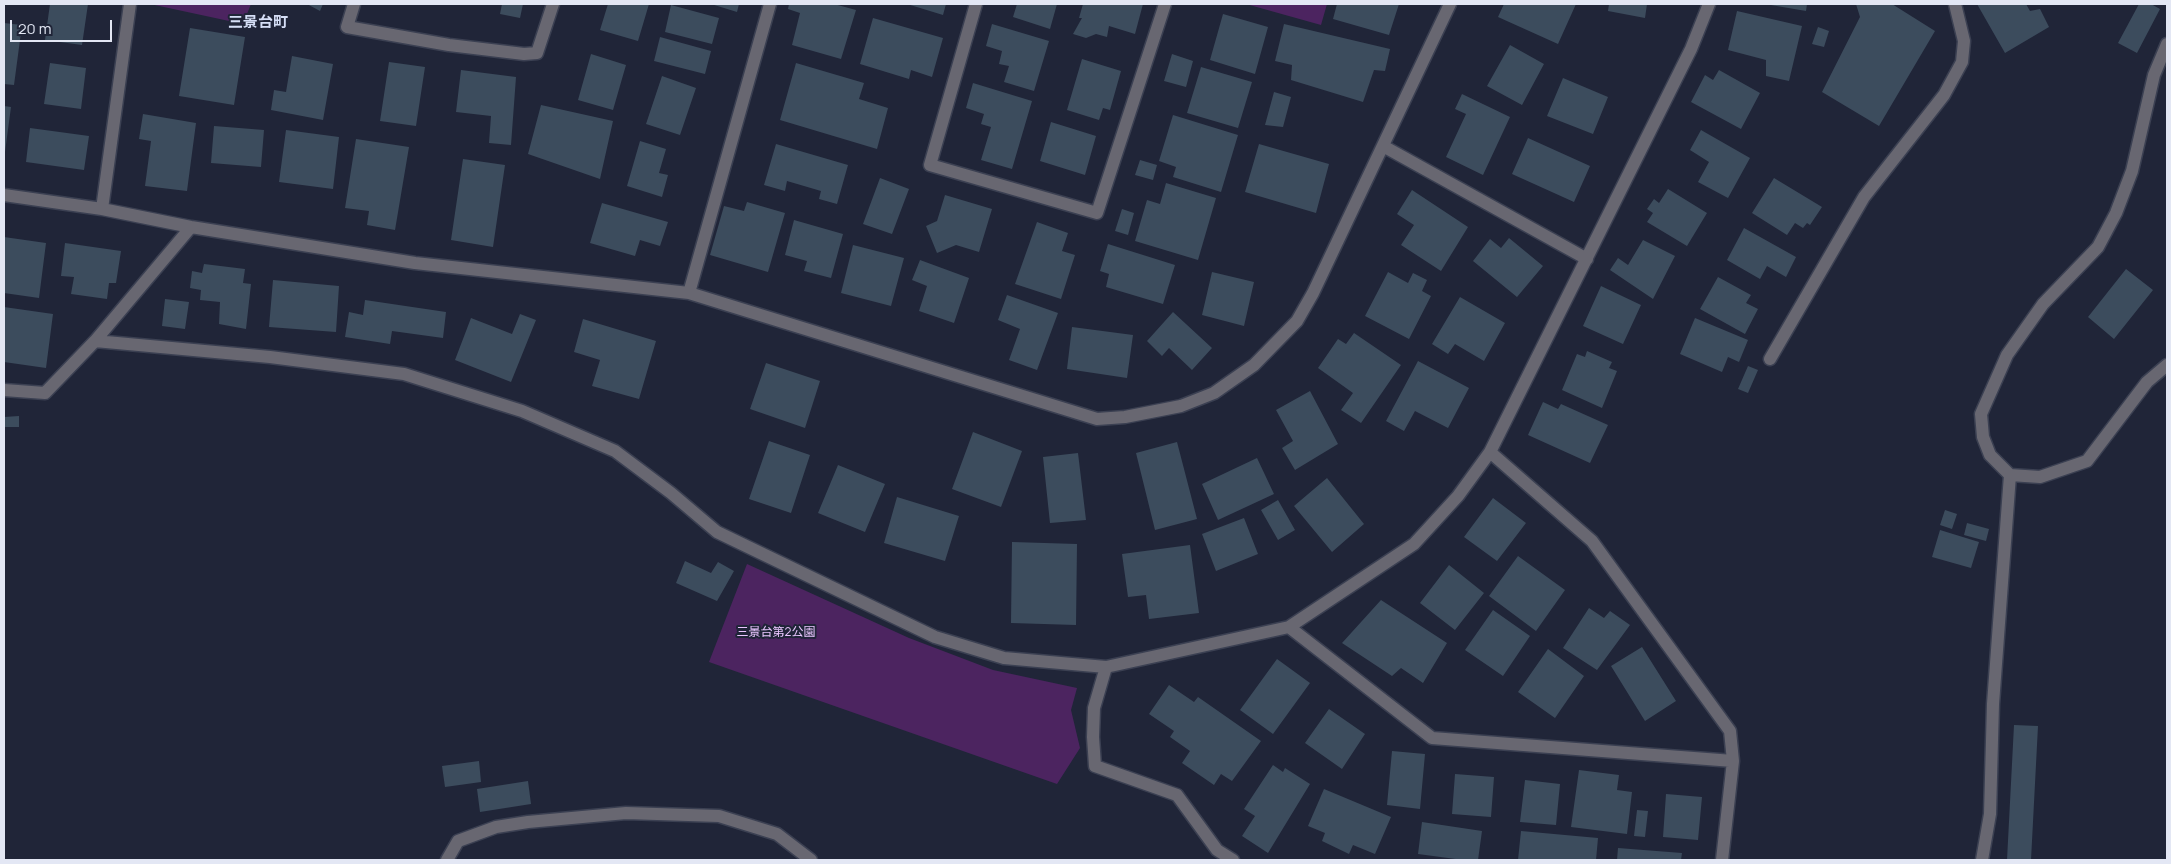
<!DOCTYPE html>
<html>
<head>
<meta charset="utf-8">
<style>
	body { margin:0 }
	#map { position:relative; width:2171px; height:864px; overflow:hidden; background:#202538; font-family:Manrope,sans-serif }
	canvas { display:block }
	.frame { position:absolute; inset:0; border:5px solid #e3e7f4; pointer-events:none }
	.scale { position:absolute; left:10px; top:20px; width:102px; height:22px; box-sizing:border-box; border:2px solid #e3e7f4; border-top:0; padding-left:6px; font-size:15px; line-height:18px; white-space:nowrap; color:#e3e7f4; -webkit-text-stroke:4px #202538; paint-order:stroke }
</style>
</head>
<body>
<div id="map">
<canvas width="2171" height="864"></canvas>
<div class="frame"></div>
<div class="scale">20 m</div>
</div>
<script>
const context = document.querySelector('canvas').getContext('2d');
context.lineJoin = 'round';
function fill(path, color) { context.fillStyle = color; context.fill(path, 'evenodd'); }
const shape = rows => new Path2D(rows.map(r => 'M' + r).join(''));
function stroke(path, color, width, dash) { context.strokeStyle = color; context.lineWidth = width; context.lineCap = dash ? 'butt' : 'round'; context.setLineDash(dash || []); context.stroke(path); }
function write(font, color, halo, rows, align = 'center') {
  context.font = font + ' Manrope,"Noto Sans JP",sans-serif'; context.lineWidth = 4; context.setLineDash([]); context.textBaseline = 'middle'; context.strokeStyle = halo; context.fillStyle = color; for (const [text, x, y, turn = 0] of rows) {
    context.save(); context.translate(x, y); context.rotate((+turn || 0) * Math.PI / 180); context.textAlign = isNaN(turn) ? turn : align; if (halo) context.strokeText(text, 0, 0); context.fillText(text, 0, 0); context.restore();
  }
}
const green = shape([
	[150,4,251,4,243,24],
	[1246,4,1327,4,1321,25],
	[747,564,909,638,993,670,1077,688,1071,710,1080,748,1057,784,709,662]
]);
const building = shape([
	[50,4,88,4,82,45,45,40],
	[307,4,323,4,320,11],
	[502,4,523,4,520,18,500,14],
	[608,4,649,4,638,41,600,30],
	[711,4,739,4,737,12],
	[789,4,834,4,856,10,841,59,792,45,800,13,788,9],
	[907,4,946,4,943,15],
	[1017,4,1057,4,1050,29,1013,17],
	[1083,4,1143,4,1135,34,1109,26,1107,37,1096,34,1086,38,1073,34,1082,18,1079,18],
	[1337,4,1399,4,1389,35,1333,19],
	[1504,4,1576,4,1558,44,1498,17],
	[1609,4,1647,4,1645,18,1608,11],
	[1765,4,1807,4,1806,11],
	[1856,4,1892,4,1935,31,1879,126,1822,92,1860,17],
	[1977,4,2026,4,2030,11,2040,9,2049,27,2005,53],
	[2139,4,2151,4,2160,9,2137,53,2118,43],
	[671,5,719,18,712,44,665,32],
	[1737,11,1802,26,1789,81,1766,76,1766,60,1728,50],
	[1223,14,1268,27,1255,74,1210,60],
	[873,18,943,38,932,77,911,70,909,79,860,64],
	[4,23,22,25,14,85,4,84],
	[992,24,1049,41,1034,91,1004,82,1009,66,999,64,1002,51,986,46],
	[1284,24,1390,49,1385,71,1374,70,1363,102,1291,80,1292,65,1275,61],
	[1818,27,1829,31,1824,47,1812,44],
	[190,28,245,37,234,105,179,96],
	[660,37,711,51,705,74,654,61],
	[1510,45,1544,64,1522,105,1487,86],
	[591,54,626,65,613,110,578,100],
	[1172,54,1193,61,1186,87,1164,81],
	[292,56,333,64,323,120,271,110,274,90,286,92],
	[1082,59,1121,71,1110,110,1103,108,1099,120,1067,110],
	[389,62,425,67,416,126,380,121],
	[50,63,86,68,81,109,44,104],
	[796,63,864,83,859,99,888,108,877,149,780,120],
	[1201,67,1252,82,1238,128,1187,113],
	[461,70,516,77,511,145,489,143,491,116,456,112],
	[1719,70,1760,93,1741,129,1691,102,1705,75,1713,80],
	[662,76,696,88,680,135,646,124],
	[1563,78,1608,97,1593,134,1547,116],
	[973,83,1032,101,1012,169,981,160,991,127,981,124,984,114,966,108],
	[1274,92,1291,97,1283,127,1265,125],
	[1462,94,1510,117,1483,175,1446,157,1466,114,1455,109],
	[541,105,613,121,600,179,528,154],
	[4,106,11,107,5,152,4,152],
	[143,114,196,123,187,191,145,186,151,141,139,139],
	[1173,115,1238,135,1221,192,1173,177,1176,167,1159,161],
	[1051,122,1096,136,1085,175,1040,161],
	[214,126,264,130,261,167,211,163],
	[30,128,89,136,84,170,26,162],
	[286,130,339,137,333,189,279,182],
	[1701,130,1750,158,1728,198,1698,182,1709,162,1690,150],
	[1528,138,1590,166,1574,202,1512,174],
	[356,139,409,147,395,230,367,225,369,211,345,208],
	[640,141,666,149,659,173,668,175,662,197,627,186],
	[776,144,848,165,837,204,819,199,821,191,787,181,785,191,764,185],
	[1259,144,1329,164,1316,213,1245,192],
	[463,159,505,165,493,247,451,240],
	[1140,160,1157,165,1153,180,1135,175],
	[880,178,909,189,892,234,863,224],
	[1774,178,1822,207,1810,225,1807,223,1803,228,1795,223,1787,235,1752,213],
	[1166,183,1216,198,1198,260,1135,241,1147,200,1160,204],
	[1668,189,1707,213,1687,246,1647,222,1653,213,1647,209,1654,199,1659,203],
	[1412,190,1468,227,1441,271,1401,245,1414,225,1397,214],
	[945,195,992,209,979,252,956,245,937,253,926,226,937,221],
	[747,202,785,213,768,272,710,255,724,206,744,211],
	[602,203,668,222,660,246,640,240,635,256,590,243],
	[1122,209,1134,213,1128,235,1115,231],
	[794,220,843,234,831,278,804,271,807,261,785,255],
	[1037,222,1068,233,1062,251,1075,255,1061,299,1015,284],
	[1744,228,1796,257,1786,277,1767,266,1760,279,1727,260],
	[4,237,46,243,39,298,4,293],
	[1509,238,1543,266,1517,297,1473,261,1490,239,1501,248],
	[1643,240,1675,256,1653,299,1610,270,1618,258,1628,265],
	[65,243,121,251,116,283,109,283,107,299,71,294,74,277,61,276],
	[1108,244,1175,265,1163,304,1106,287,1109,274,1100,271],
	[853,245,904,258,891,306,841,293],
	[920,260,969,278,954,323,919,311,927,286,912,280],
	[204,264,245,269,243,283,251,284,246,329,219,324,220,302,200,300,201,290,190,288,192,271,202,273],
	[2126,269,2153,290,2114,339,2088,317],
	[1212,272,1254,282,1244,326,1202,315],
	[1388,272,1408,283,1413,273,1427,280,1422,291,1431,296,1409,339,1365,316],
	[1718,277,1751,295,1746,303,1758,309,1745,334,1700,309],
	[273,280,339,286,336,332,269,327],
	[1601,286,1641,305,1623,344,1583,326],
	[1007,295,1058,313,1037,370,1009,360,1020,329,998,320],
	[1460,297,1505,323,1484,361,1455,344,1448,354,1432,344],
	[165,299,189,302,185,329,162,326],
	[365,300,446,312,443,338,392,331,390,344,345,337,349,312,363,315],
	[4,307,53,314,46,368,4,362],
	[1173,312,1212,348,1192,370,1169,348,1162,356,1147,341],
	[520,314,536,320,511,382,455,360,471,318,512,334],
	[1695,318,1748,340,1739,362,1728,357,1722,372,1680,354],
	[583,319,656,341,639,399,592,386,600,360,574,352],
	[1072,327,1133,335,1127,378,1067,369],
	[1354,333,1401,365,1361,423,1341,410,1353,393,1318,368,1338,339,1346,344],
	[1587,351,1612,362,1609,368,1617,371,1602,408,1562,390,1577,354,1585,357],
	[1418,361,1469,388,1448,428,1415,411,1404,431,1386,421],
	[766,363,820,381,805,428,750,409],
	[1748,366,1758,370,1748,393,1738,389],
	[1310,391,1338,444,1295,470,1282,448,1293,441,1276,410],
	[1543,402,1558,409,1561,404,1608,425,1590,463,1528,435],
	[19,416,19,427,4,427,4,417],
	[973,432,1022,451,1001,507,952,489],
	[769,441,810,455,791,513,749,499],
	[1177,442,1197,519,1155,530,1136,453],
	[1078,453,1086,520,1050,523,1043,457],
	[1257,458,1274,494,1218,520,1202,484],
	[838,465,885,484,865,532,818,513],
	[1327,478,1364,524,1332,552,1294,506],
	[897,497,959,516,945,561,884,543],
	[1493,498,1526,523,1497,561,1464,537],
	[1278,500,1295,530,1278,540,1261,510],
	[1945,510,1957,514,1952,529,1940,525],
	[1244,518,1258,554,1216,571,1202,534],
	[1967,523,1989,529,1986,541,1964,535],
	[1940,530,1979,542,1971,568,1932,557],
	[1012,542,1077,544,1076,625,1011,623],
	[1190,545,1199,613,1149,619,1146,595,1128,597,1122,554],
	[1518,556,1565,590,1536,631,1489,596],
	[685,561,711,573,718,562,734,571,717,601,676,583],
	[1449,565,1484,593,1455,630,1420,603],
	[1381,600,1447,643,1423,683,1401,668,1392,676,1342,643],
	[1589,608,1604,618,1610,611,1630,625,1597,670,1563,648],
	[1493,610,1530,636,1503,676,1465,650],
	[1642,647,1676,701,1645,721,1611,666],
	[1548,649,1584,676,1555,718,1518,692],
	[1277,659,1310,683,1273,734,1240,710],
	[1169,685,1194,702,1198,697,1261,741,1232,781,1221,774,1214,785,1182,763,1190,751,1170,737,1174,731,1149,714],
	[1329,709,1365,734,1342,769,1305,743],
	[2014,725,2038,726,2031,860,2007,860],
	[1392,751,1425,754,1420,809,1387,805],
	[479,761,481,782,445,787,442,766],
	[1273,765,1283,772,1285,768,1310,784,1268,853,1242,836,1255,816,1244,809],
	[1579,770,1619,775,1617,790,1632,792,1627,834,1571,827],
	[1455,774,1494,777,1491,817,1452,814],
	[1525,780,1560,784,1556,825,1520,822],
	[528,781,531,804,480,812,477,789],
	[1324,789,1391,817,1375,854,1353,845,1349,854,1322,841,1325,833,1308,826],
	[1666,794,1702,797,1698,840,1663,837],
	[1637,810,1648,811,1645,837,1634,836],
	[1422,822,1482,831,1478,860,1463,860,1418,854],
	[1521,831,1598,838,1596,860,1518,860],
	[1618,848,1682,853,1681,860,1617,860]
]);
const minor = shape([
	[354,4,347,27,449,45,524,54,537,53,553,4],
	[976,4,930,165,1097,213,1165,4],
	[1383,146,1587,259],
	[4,195,102,209,191,227,415,263,689,293,1097,419,1125,417,1181,406,1214,393,1254,365,1297,321,1313,293,1450,4],
	[102,209,130,4],
	[689,293,770,4],
	[95,341,270,357,404,374,522,411,615,451,671,493,717,532,935,637,1004,658,1106,667,1289,627,1414,544,1458,496,1490,452,1691,49,1709,4],
	[1770,359,1864,197,1944,95,1962,62,1964,41,1955,4],
	[4,390,45,393,95,341,191,227],
	[1490,452,1592,541,1730,731,1733,761,1722,860],
	[2010,475,2040,477,2087,461,2147,382,2167,365],
	[1289,627,1432,738,1733,761],
	[1106,667,1094,708,1093,737,1095,766,1177,795,1217,850,1233,860],
	[447,860,458,841,496,827,528,822,626,813,719,816,777,834,811,860],
	[1982,860,1990,814,1993,704,2010,475,1990,455,1983,437,1981,414,2007,355,2043,304,2098,247,2116,213,2132,171,2154,75,2167,44]
]);
const parkNames = [
	["三景台第2公園",776,633]
];
const quarterNames = [
	["三景台町",258,23]
];
fill(green, '#4c2460');
fill(building, '#3c4c5d');
stroke(minor, '#3b4052', 15);
stroke(minor, '#686771', 12);
write('12px', '#e9c5fe', '#202538', parkNames);
write('bold 15px', '#d5def6', '#202538', quarterNames);
</script>
</body>
</html>
